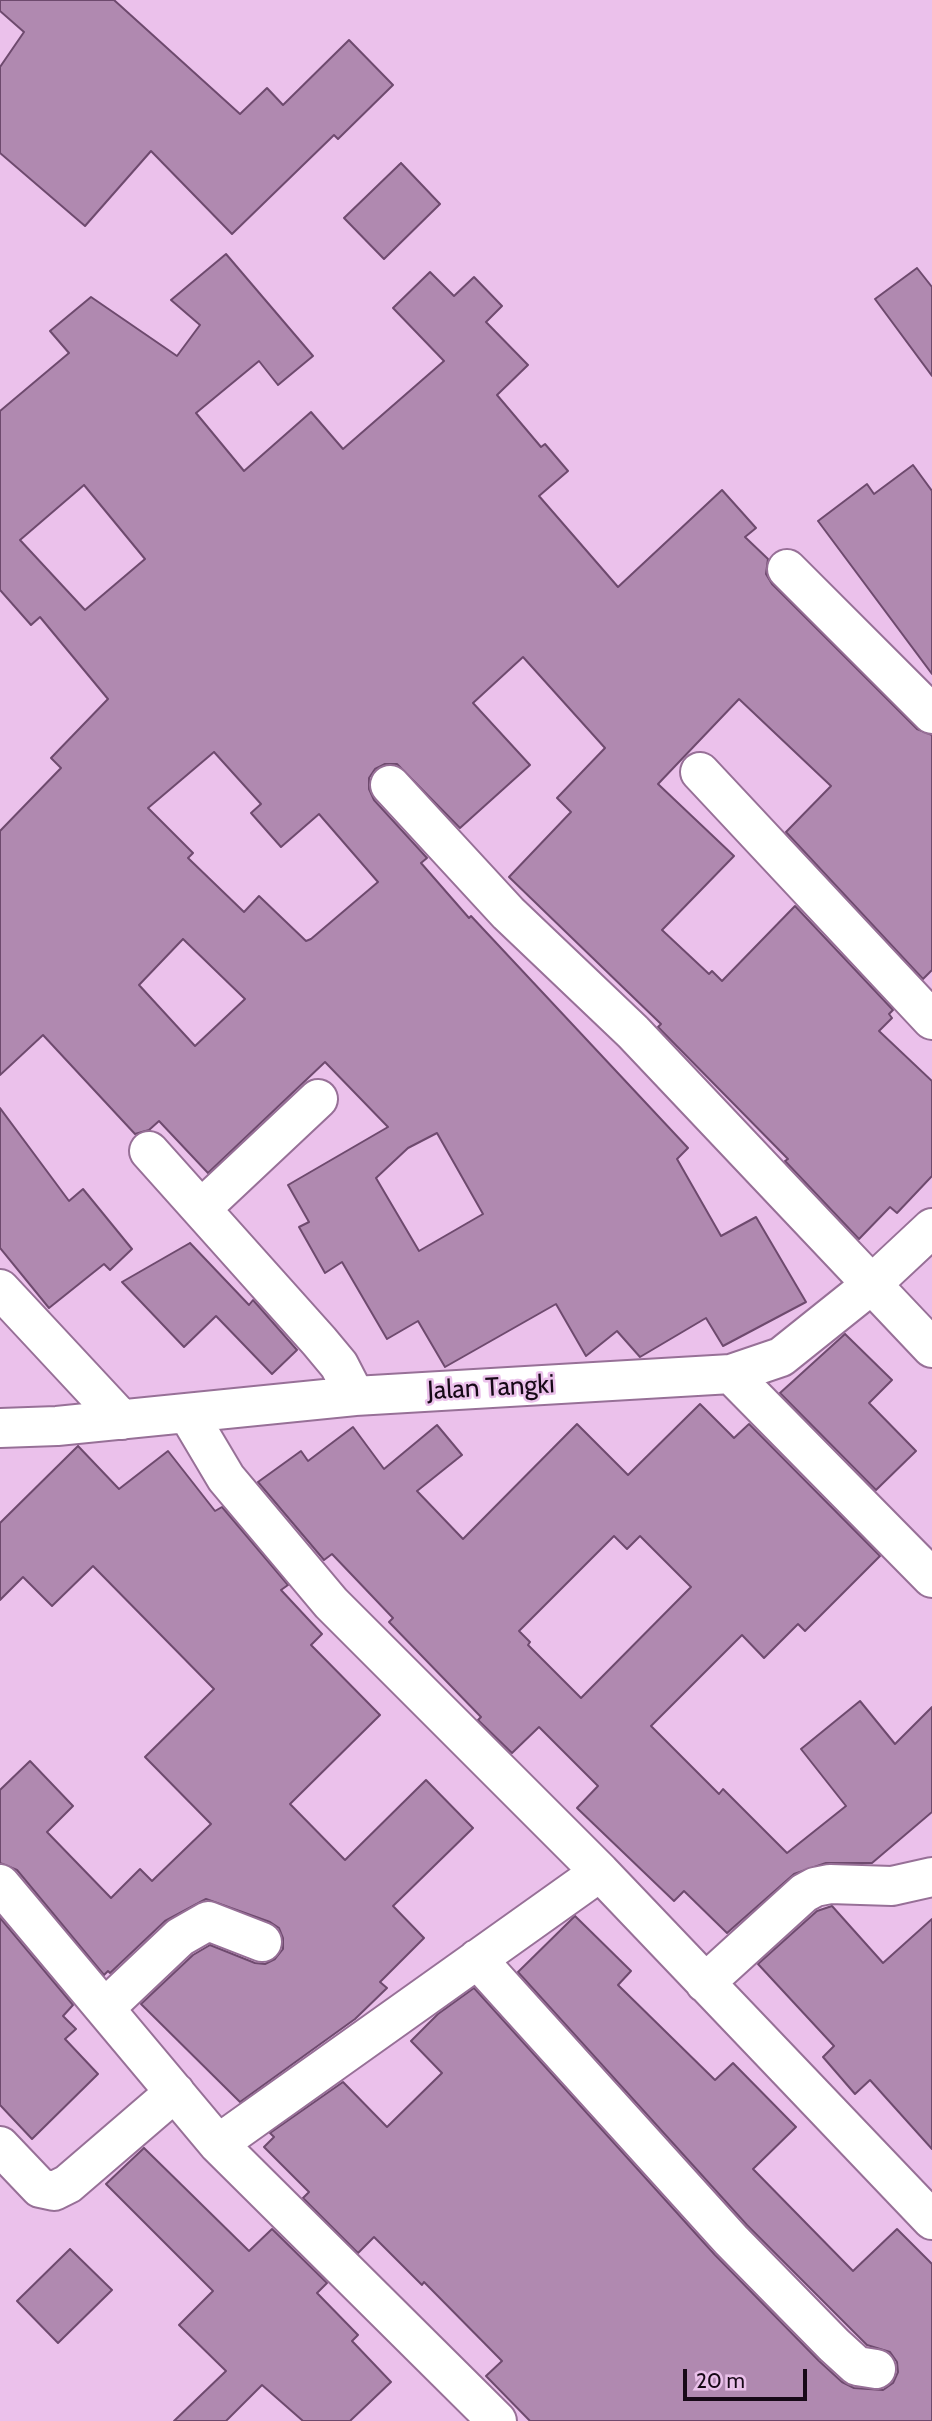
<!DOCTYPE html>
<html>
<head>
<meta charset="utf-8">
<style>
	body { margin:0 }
	#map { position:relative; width:932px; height:2421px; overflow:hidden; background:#ebc1eb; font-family:Cabin,sans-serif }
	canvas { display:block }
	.scale { position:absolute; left:683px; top:2369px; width:124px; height:32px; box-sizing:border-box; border:4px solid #170917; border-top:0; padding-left:9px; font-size:21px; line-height:24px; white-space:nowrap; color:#170917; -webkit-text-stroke:5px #ebc1eb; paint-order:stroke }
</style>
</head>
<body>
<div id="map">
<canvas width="932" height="2421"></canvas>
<div class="scale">20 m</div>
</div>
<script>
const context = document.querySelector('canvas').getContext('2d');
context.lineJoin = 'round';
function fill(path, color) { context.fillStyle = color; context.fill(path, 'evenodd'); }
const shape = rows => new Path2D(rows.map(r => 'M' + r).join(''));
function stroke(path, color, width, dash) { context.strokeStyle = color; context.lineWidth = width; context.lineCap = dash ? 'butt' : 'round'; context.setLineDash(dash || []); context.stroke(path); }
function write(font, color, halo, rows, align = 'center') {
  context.font = font + ' Cabin,sans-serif'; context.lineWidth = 5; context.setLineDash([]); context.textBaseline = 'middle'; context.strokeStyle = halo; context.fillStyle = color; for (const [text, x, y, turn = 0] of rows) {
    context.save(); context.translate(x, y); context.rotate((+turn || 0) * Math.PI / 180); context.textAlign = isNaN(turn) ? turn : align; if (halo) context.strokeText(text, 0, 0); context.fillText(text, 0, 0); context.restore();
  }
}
const building = shape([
	[0,0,114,0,240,114,267,88,283,105,349,40,393,85,338,139,334,135,232,234,151,151,85,226,0,153,0,67,24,32,0,11,0,0],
	[401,163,440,204,384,259,344,218,401,163],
	[226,254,313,356,278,385,259,361,196,413,244,471,311,412,343,449,444,361,393,308,430,272,454,296,474,277,502,306,486,322,528,365,497,395,541,447,545,444,568,471,539,496,618,587,722,490,756,528,745,537,768,559,766,574,772,584,917,729,932,735,932,970,923,979,786,832,831,786,739,699,658,784,734,856,662,930,709,974,712,971,722,981,795,906,893,1010,889,1014,892,1018,879,1031,932,1081,932,1176,897,1213,890,1207,859,1239,785,1161,788,1159,658,1027,661,1024,509,877,571,812,557,798,605,748,523,657,473,703,530,765,460,828,397,764,385,764,375,769,369,778,369,789,374,800,427,858,421,863,469,918,471,916,688,1148,677,1159,721,1236,756,1217,806,1302,723,1346,706,1318,640,1357,617,1331,586,1356,556,1304,445,1367,418,1321,387,1339,342,1262,325,1273,299,1227,309,1222,288,1185,388,1127,325,1062,208,1173,159,1121,149,1130,135,1134,43,1035,0,1075,0,831,61,768,51,758,108,699,40,617,31,625,0,590,0,411,69,353,50,331,91,297,177,356,200,325,171,300,226,254],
	[84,485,145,559,85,610,20,540,84,485],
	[214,752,261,804,251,813,281,847,319,814,378,882,311,939,306,941,259,896,244,912,188,858,193,853,148,808,214,752],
	[183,939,245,999,195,1046,139,985,183,939],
	[437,1133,483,1214,419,1251,376,1178,408,1148,437,1133],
	[917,268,932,287,932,376,875,299,917,268],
	[913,465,932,491,932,674,818,521,867,484,874,494,913,465],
	[0,1108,69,1201,83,1189,132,1249,110,1270,104,1264,49,1308,0,1248,0,1108],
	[190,1243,249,1305,253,1300,297,1350,272,1374,216,1316,184,1347,122,1282,190,1243],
	[845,1334,892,1380,869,1403,916,1451,876,1490,780,1393,845,1334],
	[700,1404,734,1438,749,1424,880,1556,805,1631,798,1624,764,1658,742,1635,651,1726,719,1794,723,1789,787,1853,846,1806,801,1749,860,1701,895,1744,932,1707,932,1812,872,1863,826,1863,794,1874,727,1933,684,1891,674,1901,577,1808,598,1786,539,1727,512,1753,478,1720,481,1717,389,1622,393,1618,332,1554,324,1560,258,1482,301,1451,308,1461,353,1427,384,1469,437,1425,462,1455,417,1491,463,1539,577,1424,628,1475,700,1404],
	[614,1536,627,1549,640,1536,691,1587,581,1698,528,1645,530,1642,519,1631,614,1536],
	[78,1446,119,1489,168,1451,215,1511,222,1507,288,1585,281,1590,322,1634,311,1645,380,1715,290,1804,345,1860,426,1780,473,1828,393,1906,424,1938,380,1982,387,1988,355,2019,240,2102,141,2004,193,1955,210,1945,255,1963,265,1964,275,1959,283,1949,283,1938,279,1928,270,1922,206,1899,165,1921,110,1973,108,1971,104,1975,17,1870,0,1863,0,1790,30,1761,73,1806,47,1832,111,1898,140,1869,152,1881,211,1824,145,1757,214,1689,93,1566,52,1606,23,1577,0,1600,0,1523,78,1446],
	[832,1906,883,1963,932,1919,932,2149,870,2080,855,2094,823,2057,834,2046,758,1964,817,1911,832,1906],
	[575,1916,631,1971,618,1985,715,2080,733,2063,796,2127,753,2169,853,2271,897,2229,932,2264,932,2421,530,2421,486,2376,502,2361,424,2282,422,2285,374,2237,358,2253,303,2198,309,2192,264,2147,274,2137,270,2133,343,2082,387,2127,442,2073,411,2041,438,2014,474,1988,715,2255,819,2361,842,2382,854,2388,883,2390,893,2383,898,2372,897,2362,890,2352,867,2345,747,2225,518,1972,575,1916],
	[0,1918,73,2005,63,2016,76,2029,65,2039,98,2074,32,2139,0,2105,0,1918],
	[144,2148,249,2251,272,2229,327,2283,317,2293,358,2335,352,2341,391,2382,350,2421,303,2421,262,2385,226,2421,174,2421,226,2371,179,2325,213,2291,106,2184,144,2148],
	[70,2249,112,2290,58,2343,17,2301,70,2249]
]);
const minor = shape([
	[787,569,932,714],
	[700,772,932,1020],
	[390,785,508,913,633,1032,932,1348],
	[149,1151,319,1341,339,1365,355,1396],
	[202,1208,318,1099],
	[0,1289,122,1420],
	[731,1374,932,1578],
	[188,1414,226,1478,331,1603,600,1872,932,2220],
	[0,1428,57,1426,355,1396,731,1374,781,1357,871,1285,932,1228],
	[0,1884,218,2144,497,2421],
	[477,1959,731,2240,834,2345,857,2366,876,2369],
	[705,1983,804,1893,815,1887,830,1884,892,1886,932,1877],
	[105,2008,180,1937,208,1921,262,1942],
	[218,2144,600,1872],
	[0,2146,40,2188,54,2191,68,2184,175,2092]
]);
const streetNames = [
	["Jalan Tangki",491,1388,-3]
];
fill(building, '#b089b0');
stroke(building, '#6e4a6e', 2);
stroke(minor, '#977097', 42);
stroke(minor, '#fff', 38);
write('26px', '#170917', '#ebc1eb', streetNames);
</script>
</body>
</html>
